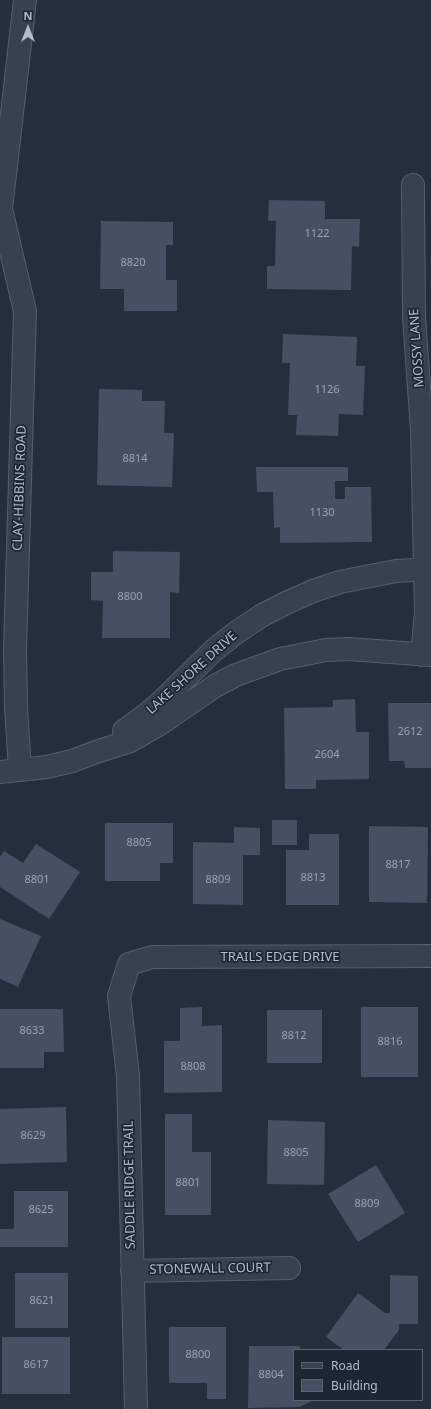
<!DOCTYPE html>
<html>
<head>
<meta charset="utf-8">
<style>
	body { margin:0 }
	#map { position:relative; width:431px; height:1409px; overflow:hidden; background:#242f3e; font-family:"Noto Sans",sans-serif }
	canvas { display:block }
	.legend { position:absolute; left:293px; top:1349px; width:130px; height:52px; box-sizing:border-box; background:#1d2633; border:1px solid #59626f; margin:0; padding:5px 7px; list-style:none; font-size:12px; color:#b4bcc9 }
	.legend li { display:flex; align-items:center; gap:8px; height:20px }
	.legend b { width:20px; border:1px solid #59626f }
	.north { position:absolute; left:8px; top:8px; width:40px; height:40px; -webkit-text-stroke:3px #1d2633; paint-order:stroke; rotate:0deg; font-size:11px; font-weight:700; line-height:16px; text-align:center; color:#b4bcc9 }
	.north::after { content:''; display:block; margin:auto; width:14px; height:18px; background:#b4bcc9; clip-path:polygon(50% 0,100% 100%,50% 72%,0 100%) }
</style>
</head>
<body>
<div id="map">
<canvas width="431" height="1409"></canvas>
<ul class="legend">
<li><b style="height:5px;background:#38414e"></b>Road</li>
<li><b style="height:11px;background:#455162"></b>Building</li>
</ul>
<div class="north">N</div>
</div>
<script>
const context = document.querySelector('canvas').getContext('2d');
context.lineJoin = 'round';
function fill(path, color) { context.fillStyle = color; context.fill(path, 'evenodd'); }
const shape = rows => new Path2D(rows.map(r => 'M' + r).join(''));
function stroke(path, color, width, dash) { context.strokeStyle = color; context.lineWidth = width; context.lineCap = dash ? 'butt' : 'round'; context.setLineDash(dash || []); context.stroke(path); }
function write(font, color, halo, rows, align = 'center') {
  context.font = font + ' "Noto Sans",sans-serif'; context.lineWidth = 3.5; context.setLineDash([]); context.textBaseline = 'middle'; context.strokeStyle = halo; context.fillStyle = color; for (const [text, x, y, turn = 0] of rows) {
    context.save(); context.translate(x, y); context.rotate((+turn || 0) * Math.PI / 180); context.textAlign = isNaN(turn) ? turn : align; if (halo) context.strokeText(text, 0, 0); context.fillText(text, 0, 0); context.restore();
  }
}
const building = shape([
	[269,200,325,201,325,219,360,219,359,247,352,246,351,290,267,289,267,266,275,266,276,221,268,221],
	[101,221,173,222,173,245,166,245,166,280,177,280,177,311,124,311,124,289,100,289],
	[283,334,357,337,356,366,365,366,363,415,339,414,338,436,296,435,297,415,288,415,290,363,282,363],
	[99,389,142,390,142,401,165,401,164,433,174,433,172,487,97,485],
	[256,467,348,467,348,481,335,481,335,499,345,499,345,487,371,487,372,542,280,543,280,527,274,528,273,492,257,492],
	[113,551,180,552,179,593,170,592,170,638,102,638,103,601,91,600,91,572,113,572],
	[355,699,356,732,369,732,369,779,316,780,316,789,285,789,284,708,333,707,333,700],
	[388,703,431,703,431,768,405,768,404,761,389,761],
	[272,820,297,820,297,845,272,845],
	[105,823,173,823,173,863,160,863,160,881,105,881],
	[369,826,428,827,427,903,369,902],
	[234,827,260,828,260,855,243,855,243,905,193,904,193,842,234,843],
	[309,834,339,834,339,905,286,905,286,850,309,850],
	[36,844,80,872,49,919,0,887,0,857,4,851,23,863],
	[0,919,41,936,18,987,0,979],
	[202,1007,202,1026,222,1025,222,1092,164,1093,164,1041,180,1041,180,1008],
	[361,1007,418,1007,418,1077,361,1077],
	[0,1009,63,1009,64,1052,44,1052,44,1068,0,1068],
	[267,1010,322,1010,322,1063,267,1063],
	[66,1107,67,1162,0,1164,0,1109],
	[165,1114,192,1114,192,1152,211,1152,211,1215,165,1215],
	[268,1120,325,1122,324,1185,267,1184],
	[376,1165,405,1213,358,1242,328,1194],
	[14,1191,68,1191,68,1247,0,1247,0,1229,14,1229],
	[15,1273,68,1273,68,1328,15,1328],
	[390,1275,418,1276,418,1324,399,1324,399,1330,384,1350,344,1350,326,1337,358,1293,385,1313,390,1313],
	[169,1327,226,1327,226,1399,207,1399,207,1383,169,1383],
	[2,1337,70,1337,70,1394,2,1394],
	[249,1346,300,1346,300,1350,294,1350,294,1400,315,1400,299,1407,248,1408]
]);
const minor = shape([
	[413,185,414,317,422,430,425,569,426,612,422,655],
	[1,209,25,311,15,649,16,707,20,770],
	[0,218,25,0],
	[124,731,147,714,163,700,214,650,237,632,261,616,286,603,313,591,340,582,396,571,431,569],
	[0,772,47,767,72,761,96,752,130,741,160,724,215,686,236,675,280,659,326,650,349,649,431,655],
	[132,1271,289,1268],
	[136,1409,128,1076,119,996,129,964,152,957,431,956]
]);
const numberNames = [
	["1122",317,234],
	["8820",133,263],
	["1126",327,390],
	["8814",135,459],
	["1130",322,513],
	["8800",130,597],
	["2612",410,732],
	["2604",327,755],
	["8805",139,843],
	["8817",398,865],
	["8813",313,878],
	["8801",37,880],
	["8809",218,880],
	["8633",32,1031],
	["8812",294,1036],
	["8816",390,1042],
	["8808",193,1067],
	["8629",33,1136],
	["8805",296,1153],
	["8801",188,1183],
	["8809",367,1204],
	["8625",41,1210],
	["8621",42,1301],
	["8800",198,1355],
	["8617",36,1365],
	["8804",271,1375]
];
const streetNames = [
	["MOSSY LANE",417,348,-94],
	["CLAY-HIBBINS ROAD",20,488,-88],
	["LAKE SHORE DRIVE",192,673,-42],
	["TRAILS EDGE DRIVE",280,957],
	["SADDLE RIDGE TRAIL",130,1185,-91],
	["STONEWALL COURT",210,1269,-1]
];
fill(building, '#455162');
stroke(minor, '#565f6c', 24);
stroke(minor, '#38414e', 22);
write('11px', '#98a1af', null, numberNames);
write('13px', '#b4bcc9', '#1d2633', streetNames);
</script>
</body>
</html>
